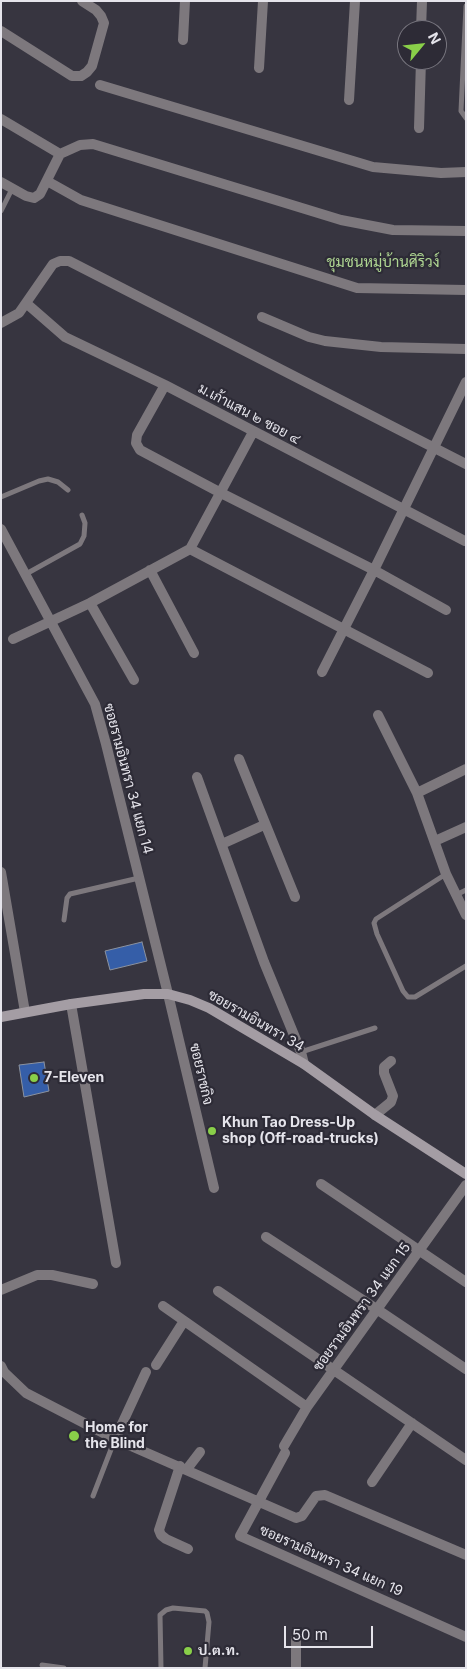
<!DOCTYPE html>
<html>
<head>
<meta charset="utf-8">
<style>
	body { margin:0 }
	#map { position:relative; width:467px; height:1669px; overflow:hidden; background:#373540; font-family:Inter,sans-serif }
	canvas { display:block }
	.frame { position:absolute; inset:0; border:2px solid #e5e4eb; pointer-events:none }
	.north { position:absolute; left:397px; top:20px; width:50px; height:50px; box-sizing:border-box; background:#2d2b36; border:1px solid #77757e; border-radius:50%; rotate:62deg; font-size:14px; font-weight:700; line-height:20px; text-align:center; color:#e5e4eb }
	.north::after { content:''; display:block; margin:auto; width:18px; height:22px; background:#89cf49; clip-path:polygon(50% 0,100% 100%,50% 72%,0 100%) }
	.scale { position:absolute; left:284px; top:1626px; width:89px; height:22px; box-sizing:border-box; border:2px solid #e5e4eb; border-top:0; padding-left:6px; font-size:15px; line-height:18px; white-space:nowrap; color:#e5e4eb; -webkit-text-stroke:4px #2d2b36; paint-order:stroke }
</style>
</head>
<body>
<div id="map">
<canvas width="467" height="1669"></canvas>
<div class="frame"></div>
<div class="north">N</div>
<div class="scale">50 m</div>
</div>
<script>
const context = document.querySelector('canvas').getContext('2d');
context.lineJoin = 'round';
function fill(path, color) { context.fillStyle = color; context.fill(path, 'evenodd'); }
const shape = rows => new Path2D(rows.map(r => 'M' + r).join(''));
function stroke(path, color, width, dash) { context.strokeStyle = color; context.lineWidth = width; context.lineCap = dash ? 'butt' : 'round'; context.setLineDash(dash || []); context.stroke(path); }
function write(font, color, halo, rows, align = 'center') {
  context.font = font + ' Inter,Sarabun,sans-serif'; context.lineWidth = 4.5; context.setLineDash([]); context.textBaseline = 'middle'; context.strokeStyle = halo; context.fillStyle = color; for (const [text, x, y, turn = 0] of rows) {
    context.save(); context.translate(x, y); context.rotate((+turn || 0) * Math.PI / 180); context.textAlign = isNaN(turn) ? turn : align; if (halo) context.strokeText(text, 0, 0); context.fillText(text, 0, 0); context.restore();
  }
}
const building = shape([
	[142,942,147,961,110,970,105,951,142,942],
	[44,1062,49,1091,24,1097,19,1065,44,1062]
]);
const lane = shape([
	[466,6,461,111,466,118],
	[1,211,12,189],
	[1,497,39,481,48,479,58,482,68,490],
	[26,574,80,544,84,536,85,523,82,515],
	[446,874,376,919,374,923,377,934,403,991,408,997,415,997,466,966],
	[456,895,466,890],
	[64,920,67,898,70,894,139,878],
	[301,1052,375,1028],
	[93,1496,115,1439],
	[42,1665,64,1668],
	[161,1668,160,1615,166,1610,173,1608,205,1611,207,1613,209,1622,205,1668]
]);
const street = shape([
	[421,30,422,1],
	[1,31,72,76,81,76,87,72,92,66,104,23,101,16,96,10,82,1],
	[183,40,185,1],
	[259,68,263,1],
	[100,85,373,167,441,173,466,172],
	[349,100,355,1],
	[1,119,60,154],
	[419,128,421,60],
	[47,181,81,200,357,288,466,290],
	[1,182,26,196,34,198,40,194,60,154,80,145,93,144,341,220,393,230,466,231],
	[26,303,65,337,165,385,465,541],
	[262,317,309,337,325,341,381,347,466,349],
	[1,323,19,313,53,264,60,261,69,261,466,464],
	[165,385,137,435,136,443,140,450,221,493,374,570,446,610],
	[1,529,95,704,106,744,168,994,214,1188],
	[190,549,428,673],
	[150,570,194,653],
	[90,603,134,680],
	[13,639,90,603,190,549,253,432],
	[322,672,374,570,466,382],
	[378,715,417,793,446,874,466,915],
	[239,759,295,897],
	[197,777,264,962,301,1052,304,1064],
	[417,793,466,769],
	[435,841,466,827],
	[222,844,264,825],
	[1,872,25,1012],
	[71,1004,116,1263],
	[375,1115,391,1102,393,1096,384,1073,384,1067,391,1061],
	[321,1184,466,1282],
	[266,1237,378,1310,466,1369],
	[1,1290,37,1275,52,1275,93,1284],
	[218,1291,466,1460],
	[163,1306,307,1407],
	[156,1365,184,1321],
	[1,1366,4,1372,26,1393,115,1439,296,1518,302,1516,316,1496,325,1495,466,1555],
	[115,1439,146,1372],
	[284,1446,307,1407,466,1185],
	[285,1453,240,1536,466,1637],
	[180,1466,159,1530,161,1535,166,1539,188,1549],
	[187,1469,200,1452],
	[372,1482,412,1423],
	[296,1668,296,1637]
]);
const secondary = shape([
	[1,1017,71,1004,144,994,168,994,190,1000,209,1008,304,1064,375,1115,466,1174]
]);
const markers = [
	[34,1078,5,"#89cf49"],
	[212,1131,5,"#89cf49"],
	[74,1436,6,"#89cf49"],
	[188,1651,5,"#89cf49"]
];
const streetNames = [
	["ม.เก้าแสน ๒ ซอย ๔",249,414,28],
	["ซอยรามอินทรา 34 แยก 14",128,779,75],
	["ซอยรามอินทรา 34",256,1021,30],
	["ซอยราชกิจ",201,1074,77],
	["ซอยรามอินทรา 34 แยก 15",362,1307,-54],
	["ซอยรามอินทรา 34 แยก 19",331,1561,24]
];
const poiNames = [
	["7-Eleven",44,1078],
	["Khun Tao Dress-Up",222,1123],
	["shop (Off-road-trucks)",222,1139],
	["Home for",85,1428],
	["the Blind",85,1444],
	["ป.ต.ท.",198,1651]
];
const neighbourhoodNames = [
	["ชุมชนหมู่บ้านศิริวง์",383,262]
];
fill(building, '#355ea8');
stroke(building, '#8b929f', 1);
stroke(lane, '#7d787d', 5);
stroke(street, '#7d787d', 10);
stroke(secondary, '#a49da4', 10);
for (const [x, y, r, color] of markers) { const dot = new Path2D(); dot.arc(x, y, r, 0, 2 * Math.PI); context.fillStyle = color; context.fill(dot); stroke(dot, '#2d2b36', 2); }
write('14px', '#e5e4eb', '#2d2b36', streetNames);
write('bold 14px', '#e5e4eb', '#2d2b36', poiNames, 'left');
write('15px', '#afd692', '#2d2b36', neighbourhoodNames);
</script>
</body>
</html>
